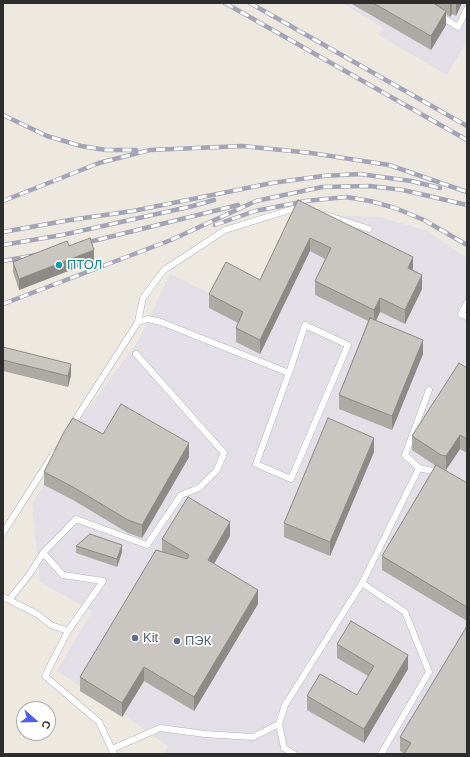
<!DOCTYPE html>
<html>
<head>
<meta charset="utf-8">
<style>
	body { margin:0 }
	#map { position:relative; width:470px; height:757px; overflow:hidden; background:#ede9e0; font-family:Arial,sans-serif }
	canvas { display:block }
	.frame { position:absolute; inset:0; border:4px solid #2d2d2d; pointer-events:none }
	.north { position:absolute; left:16px; top:701px; width:40px; height:40px; box-sizing:border-box; background:#fff; border:1px solid #ababab; border-radius:50%; rotate:110deg; font-size:11px; font-weight:700; line-height:16px; text-align:center; color:#2d2d2d }
	.north::after { content:''; display:block; margin:auto; width:14px; height:18px; background:#4d5fee; clip-path:polygon(50% 0,100% 100%,50% 72%,0 100%) }
</style>
</head>
<body>
<div id="map">
<canvas width="470" height="757"></canvas>
<div class="frame"></div>
<div class="north">С</div>
</div>
<script>
const context = document.querySelector('canvas').getContext('2d');
context.lineJoin = 'round';
function fill(path, color) { context.fillStyle = color; context.fill(path, 'evenodd'); }
const shape = rows => new Path2D(rows.map(r => 'M' + r).join(''));
function stroke(path, color, width, dash) { context.strokeStyle = color; context.lineWidth = width; context.lineCap = dash ? 'butt' : 'round'; context.setLineDash(dash || []); context.stroke(path); }
function write(font, color, halo, rows, align = 'center') {
  context.font = font + ' Arial,sans-serif'; context.lineWidth = 3.5; context.setLineDash([]); context.textBaseline = 'middle'; context.strokeStyle = halo; context.fillStyle = color; for (const [text, x, y, turn = 0] of rows) {
    context.save(); context.translate(x, y); context.rotate((+turn || 0) * Math.PI / 180); context.textAlign = isNaN(turn) ? turn : align; if (halo) context.strokeText(text, 0, 0); context.fillText(text, 0, 0); context.restore();
  }
}
const industrial = shape([
	[342,3,467,3,467,41,447,75,378,35,383,28],
	[299,214,380,217,428,231,467,258,467,754,164,754,168,746,122,714,57,671,92,611,40,582,32,504,44,485,72,431,138,341,170,274,215,296,260,294]
]);
const lane = shape([
	[439,15,458,27,467,9],
	[326,215,369,229],
	[467,303,461,314,467,317],
	[138,322,143,298,164,270,225,230,299,207,302,208],
	[305,325,348,345,291,479,256,464,289,373,305,325],
	[429,390,405,455,419,468,440,473],
	[72,425,138,322,148,319,161,322,289,373],
	[3,533,54,453],
	[43,553,76,519,147,545,181,495,199,488,217,470,224,453,136,354],
	[362,583,405,612,429,672,381,754],
	[3,597,37,614,51,625,68,631],
	[9,600,29,575,43,553,63,575,103,581,68,631,45,676,99,722,114,754],
	[112,749,160,728,205,734,253,737,279,724],
	[294,754,284,748,279,724,285,705,362,583,419,468]
]);
const rail = shape([
	[225,3,467,140],
	[250,3,467,126],
	[3,115,47,136,81,146,106,150,136,150],
	[3,201,99,163,150,150,242,146,311,153,389,165,467,192],
	[215,225,255,211,306,201,346,197,370,201,395,208,424,220,467,245],
	[3,232,70,220,133,211,272,183,323,176,360,174,411,181,440,188],
	[81,244,238,205],
	[3,245,62,235,193,206,214,200],
	[3,261,36,255],
	[3,304,171,240,256,201,322,187,370,186,403,190,467,205]
]);
const wall = shape([
	[350,3,462,3,456,16,452,14,450,17,446,14,446,25,431,50],
	[298,200,413,271,422,289,405,324,380,312,376,321,423,354,392,430,339,409,339,395,368,321,315,295,315,281,325,259,310,251,260,354,236,342,236,328,238,323,209,308,209,294,260,280],
	[69,246,94,261,19,290,13,272,13,262],
	[3,347,71,375,68,387,3,371],
	[467,368,467,453,460,449,446,470,444,470,467,483,467,621,382,570,382,556,436,466,412,450,412,436],
	[103,434,189,457,142,538,128,533,73,500,44,485,44,472],
	[374,452,330,556,284,537,284,523],
	[230,536,214,564,258,604,194,711,144,681,122,717,80,691,80,677,162,552,162,539],
	[76,546,122,552,117,567,76,553],
	[337,644,408,669,364,743,307,710,307,696,357,695,368,676,337,658],
	[400,737,467,754,405,754,400,751]
]);
const shadedWall = shape([
	[450,3,452,3,452,14,450,17],
	[456,3,462,3,456,16],
	[446,11,446,25,431,50,431,36],
	[310,238,310,251,260,354,260,340],
	[94,250,94,261,19,290,19,279],
	[413,257,413,271,408,268],
	[422,275,422,289,405,324,405,310],
	[380,298,380,312,374,324,374,310],
	[423,340,423,354,392,430,392,416],
	[71,364,71,375,68,387,68,376],
	[460,435,460,449,446,470,446,456],
	[374,438,374,452,330,556,330,542],
	[189,443,189,457,142,538,142,525],
	[230,522,230,536,208,574,208,560],
	[122,545,122,552,117,567,117,559],
	[258,590,258,604,194,711,194,697],
	[408,655,408,669,364,743,364,729],
	[144,667,144,681,122,717,122,703]
]);
const building = shape([
	[373,3,433,3,446,11,431,36,373,3],
	[298,200,413,257,408,268,422,275,405,310,380,298,374,310,315,281,331,248,310,238,260,340,236,328,243,312,209,294,226,262,260,280,298,200],
	[90,238,94,250,19,279,13,262,67,241,69,246,90,238],
	[370,318,423,340,392,416,339,395,370,318],
	[3,347,71,364,68,376,3,360,3,347],
	[459,363,467,368,467,439,460,435,446,456,441,455,412,436,459,363],
	[121,404,189,443,142,525,128,520,73,487,44,472,64,432,73,418,103,434,121,404],
	[328,418,374,438,330,542,284,523,328,418],
	[436,465,467,483,467,607,382,556,436,465],
	[188,497,230,522,208,560,258,590,194,697,144,667,122,703,80,677,156,550,187,559,189,555,162,539,188,497],
	[90,534,122,545,117,559,76,546,90,534],
	[351,621,408,655,364,729,307,696,320,674,357,695,374,666,337,644,351,621],
	[467,626,467,754,404,754,411,743,400,737,467,626]
]);
const markers = [
	[59,265,4,"#0f9aa8"],
	[135,638,4,"#5c6f8a"],
	[177,641,4,"#5c6f8a"]
];
const cultureNames = [
	["ПТОЛ",67,265]
];
const serviceNames = [
	["Kit",143,638],
	["ПЭК",185,641]
];
fill(industrial, '#e2e0e6');
stroke(lane, '#b4b5bf', 7);
stroke(lane, '#fff', 6);
stroke(rail, '#a3a4b5', 4.5);
stroke(rail, '#fff', 3, [9]);
fill(wall, '#ada9a5');
fill(shadedWall, '#8d8a86');
fill(building, '#c9c5c0');
stroke(building, '#8d8a86', 1);
for (const [x, y, r, color] of markers) { const dot = new Path2D(); dot.arc(x, y, r, 0, 2 * Math.PI); context.fillStyle = color; context.fill(dot); stroke(dot, '#fff', 1.5); }
write('13px', '#0d838f', '#fff', cultureNames, 'left');
write('13px', '#4e5e75', '#fff', serviceNames, 'left');
</script>
</body>
</html>
